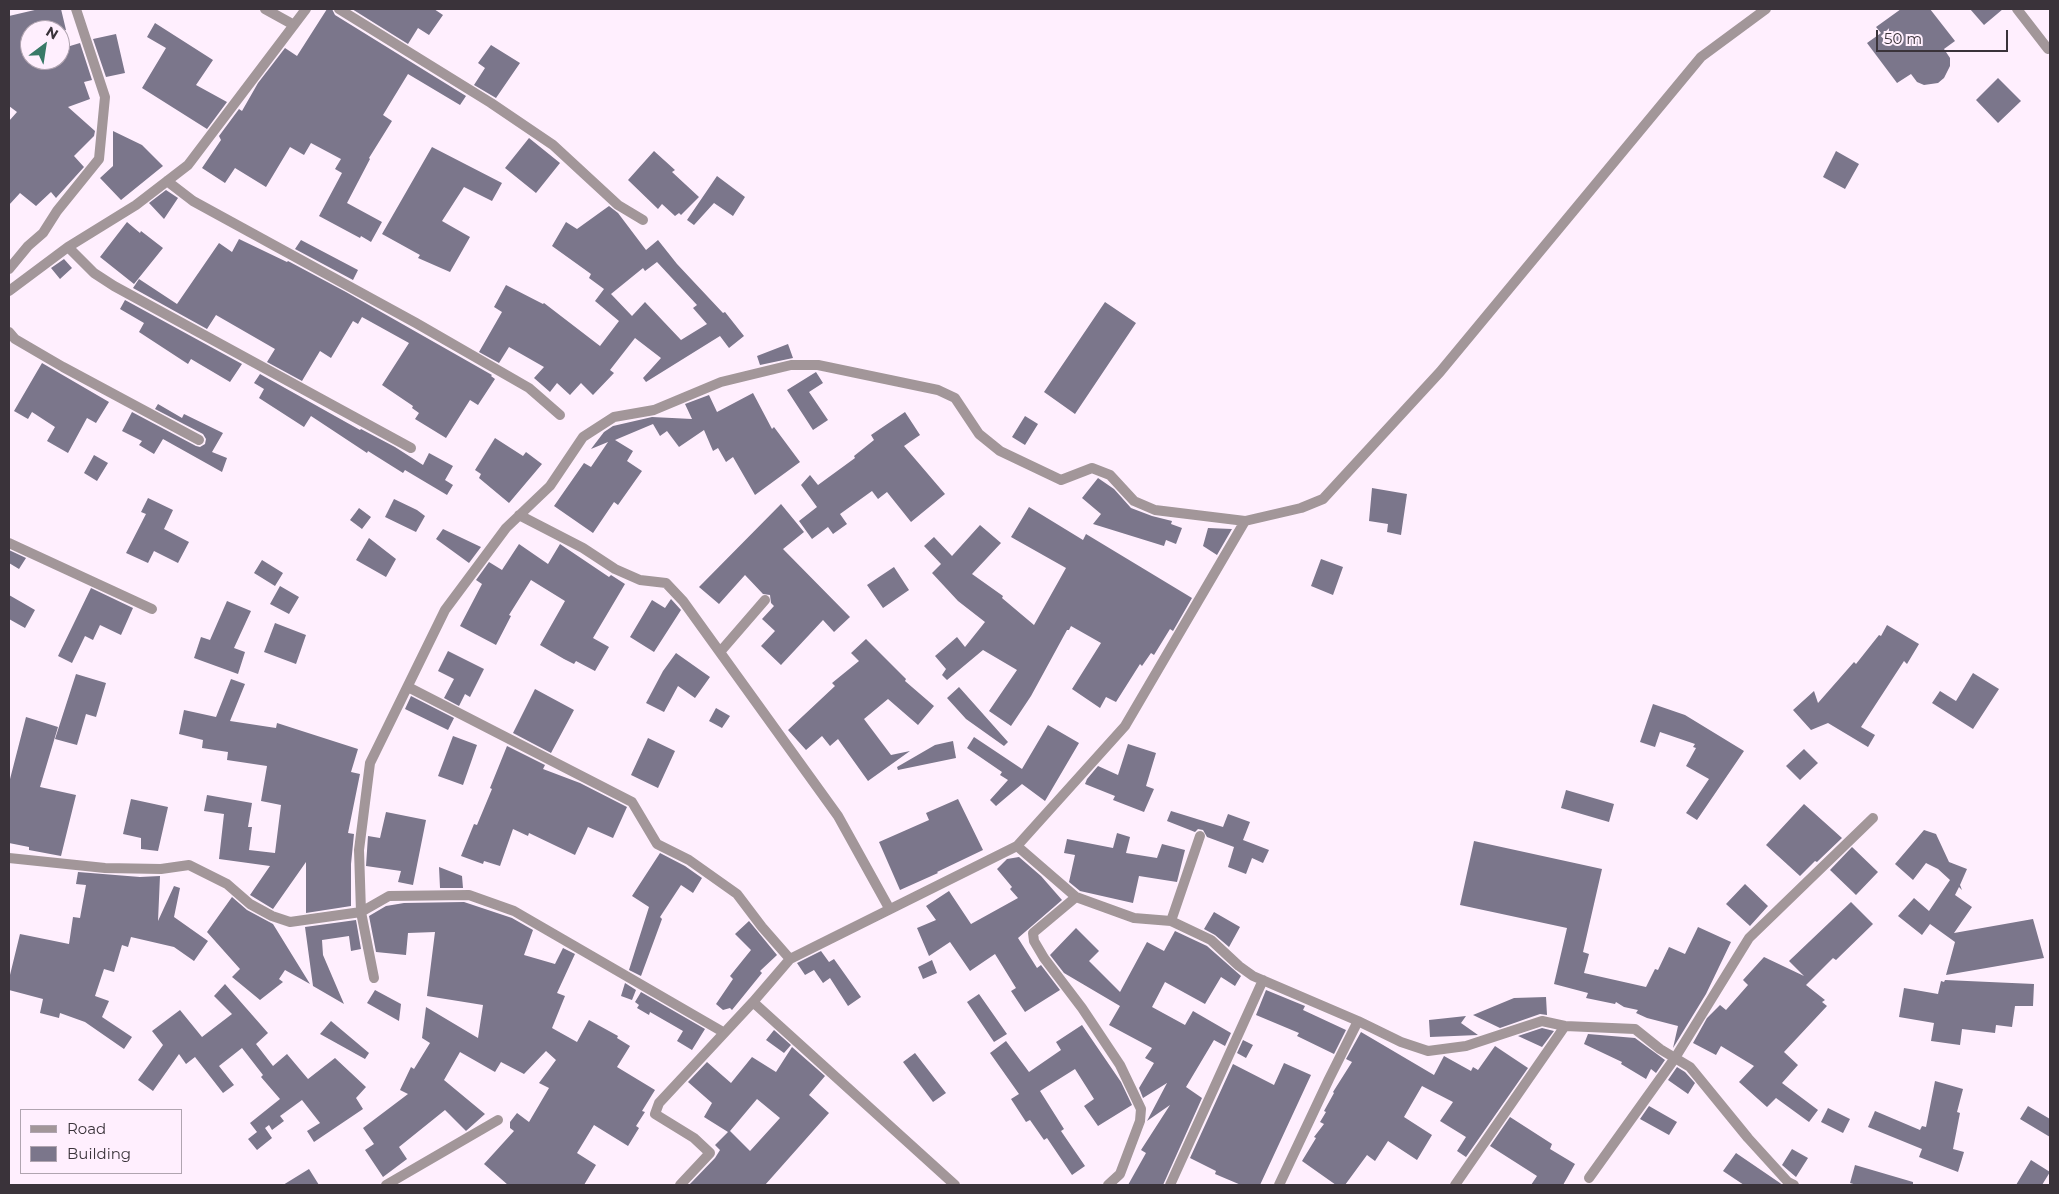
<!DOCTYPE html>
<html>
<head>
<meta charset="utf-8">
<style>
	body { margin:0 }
	#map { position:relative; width:2059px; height:1194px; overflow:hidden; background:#ffeffe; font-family:Montserrat,sans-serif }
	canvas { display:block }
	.frame { position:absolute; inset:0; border:10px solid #3a333a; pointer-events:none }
	.legend { position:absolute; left:20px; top:1109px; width:162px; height:65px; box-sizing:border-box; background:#ffeffe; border:1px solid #b0a4b0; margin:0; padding:6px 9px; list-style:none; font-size:15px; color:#3a333a }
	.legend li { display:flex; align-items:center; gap:10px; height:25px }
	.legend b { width:25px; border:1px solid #b0a4b0 }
	.north { position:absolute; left:20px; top:20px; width:50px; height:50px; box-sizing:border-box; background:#ffeffe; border:1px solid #b0a4b0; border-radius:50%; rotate:31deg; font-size:14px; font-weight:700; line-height:20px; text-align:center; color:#3a333a }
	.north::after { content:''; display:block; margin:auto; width:18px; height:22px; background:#397967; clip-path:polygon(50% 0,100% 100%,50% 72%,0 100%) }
	.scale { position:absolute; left:1876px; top:30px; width:132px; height:22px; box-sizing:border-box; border:2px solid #3a333a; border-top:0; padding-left:6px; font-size:15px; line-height:18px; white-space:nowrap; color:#3a333a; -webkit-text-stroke:4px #ffeffe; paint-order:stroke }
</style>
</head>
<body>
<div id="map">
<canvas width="2059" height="1194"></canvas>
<div class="frame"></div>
<ul class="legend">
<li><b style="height:6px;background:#a29699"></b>Road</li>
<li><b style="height:14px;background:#7b768b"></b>Building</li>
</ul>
<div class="north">N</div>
<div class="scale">50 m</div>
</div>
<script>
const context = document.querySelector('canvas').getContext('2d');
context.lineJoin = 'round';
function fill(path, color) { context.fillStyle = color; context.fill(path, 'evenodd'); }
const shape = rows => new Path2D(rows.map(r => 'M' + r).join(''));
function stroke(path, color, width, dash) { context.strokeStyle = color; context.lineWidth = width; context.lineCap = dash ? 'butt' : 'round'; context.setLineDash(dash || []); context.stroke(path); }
const building = shape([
	[39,9,61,9,66,30,30,30,30,60,60,60,60,49,80,43,92,80,84,82,90,99,68,107,95,131,94,136,74,156,84,167,56,198,51,192,36,206,20,193,9,205,9,121,17,112,9,106,9,16],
	[327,9,332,9,335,15,466,96,460,105,408,74,383,115,392,121,369,158,370,159,347,203,382,222,371,242,361,236,360,238,319,216,342,173,335,169,341,159,311,143,304,155,290,147,266,187,235,168,225,183,202,168,221,140,219,136,239,109,242,111,258,83,285,48,297,56],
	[352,9,434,9,443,15,429,35,418,28,408,44],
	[1901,9,1930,9,1955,41,1944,49,1950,58,1950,66,1944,78,1938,83,1924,85,1917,82,1911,74,1897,83,1867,43,1881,33,1876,27],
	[1970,9,2003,9,1984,25],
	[155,23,213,60,196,85,227,102,207,129,142,88,166,48,147,37],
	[116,34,125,73,106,77,93,39],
	[491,45,520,63,496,98,474,85,485,68,478,63],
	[1998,78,2021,101,1998,123,1976,100],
	[113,131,142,145,163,166,121,200,100,178,113,166],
	[529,138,560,163,536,193,505,168],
	[432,147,502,183,492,201,464,187,442,221,470,237,450,272,418,258,420,255,382,234],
	[654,151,675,170,672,172,699,197,681,215,679,213,675,216,662,204,658,209,628,180],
	[1836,151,1859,164,1845,189,1823,177],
	[717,176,745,197,733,216,714,203,694,225,687,220],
	[166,190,178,198,164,219,149,203],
	[609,206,618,213,646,250,658,240,677,264,723,313,725,312,744,336,729,348,720,336,646,382,643,378,661,358,635,338,610,370,614,373,593,395,581,383,570,395,557,383,550,392,534,378,544,367,509,347,499,363,479,352,502,312,494,307,506,285,543,304,544,303,600,346,619,321,595,301,604,289,589,278,591,274,552,246,566,222,577,229],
	[657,262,697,305,693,308,707,324,681,340,645,302,632,316,611,294,643,268,645,271],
	[127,222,140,233,141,231,163,248,134,284,100,257],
	[239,239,287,262,288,261,346,292,492,375,491,376,495,379,478,405,470,400,446,438,415,419,419,413,412,408,413,406,382,385,409,343,362,317,358,324,353,321,331,358,320,351,302,381,267,362,275,349,216,315,207,329,133,288,139,279,177,304,219,243,232,252],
	[301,240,358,270,353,280,295,249],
	[64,259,72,268,60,279,51,268],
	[125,300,242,364,230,382,191,359,188,364,139,332,144,323,120,309],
	[1105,302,1136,323,1075,414,1044,392],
	[788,344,793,358,760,365,757,356],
	[42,363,109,402,96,423,87,418,68,453,47,441,55,427,32,412,28,419,14,411],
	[816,372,823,383,809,392,828,420,813,430,787,390],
	[260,374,360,430,361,429,395,447,423,465,429,453,453,466,445,480,453,485,447,495,405,470,403,473,368,451,367,453,311,416,304,427,259,398,264,389,254,383],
	[753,393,772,429,774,427,800,462,755,495,733,457,726,462,718,448,713,451,704,430,679,447,667,431,660,436,653,424,615,440,633,451,627,461,642,471,618,505,614,502,593,533,554,506,584,463,591,467,608,442,591,449,604,432,613,426,652,417,692,419,685,404,709,395,717,412],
	[158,404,182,418,184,414,223,433,212,452,227,458,222,472,163,439,154,454,139,445,142,441,122,431,132,412,196,446,200,447,205,444,206,439,203,434,155,409],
	[905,412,920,435,904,446,945,494,911,522,887,492,878,499,872,491,840,514,847,524,833,534,828,527,812,539,799,521,817,507,801,485,810,475,818,485,855,458,854,456,874,440,871,435],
	[1025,416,1038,424,1025,445,1012,437],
	[495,438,523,456,526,452,542,464,509,503,479,478,481,474,475,470],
	[94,455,108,463,97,481,84,473],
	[1098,478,1114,489,1131,508,1152,516,1172,521,1171,524,1182,528,1176,544,1166,540,1164,546,1093,524,1101,514,1082,498],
	[1372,488,1407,494,1401,535,1387,532,1388,524,1369,521],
	[148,498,173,510,164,529,189,542,178,563,154,551,148,563,126,553,146,514,141,512],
	[394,499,417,510,425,516,416,532,385,517],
	[781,504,804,532,783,549,850,617,834,632,823,620,781,665,761,646,775,631,762,619,774,606,771,603,770,595,763,594,745,575,719,604,699,587],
	[1029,507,1083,540,1086,534,1192,598,1173,631,1170,629,1154,655,1151,653,1142,666,1140,664,1116,702,1106,697,1100,708,1072,689,1101,643,1071,626,1069,630,1067,630,1031,696,1011,726,989,711,1017,670,983,650,947,680,942,675,946,669,935,656,957,637,965,647,985,622,958,601,932,573,941,564,924,546,934,537,952,556,980,525,1001,543,972,574,1003,596,1002,598,1034,625,1066,568,1011,537],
	[359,508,371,517,362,529,350,520],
	[1208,528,1232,529,1217,555,1203,546],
	[443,529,481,547,469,563,436,539],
	[369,538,396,559,386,577,356,560],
	[519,544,548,564,560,544,609,577,611,575,625,584,593,638,609,647,595,671,576,661,574,664,564,659,540,645,565,601,531,580,509,615,511,616,496,645,460,626,482,584,476,580,489,562,502,570],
	[9,550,26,558,19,569,9,563],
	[1321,559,1343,567,1333,595,1311,586],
	[262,560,283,573,275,586,254,573],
	[894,567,909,590,883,608,867,585],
	[280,586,299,597,289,614,270,604],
	[91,588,133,608,121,635,100,625,93,640,85,636,72,663,58,656],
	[9,595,35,610,25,628,9,619],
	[671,599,681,610,654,652,630,637,652,600,665,608],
	[227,601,251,611,234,648,245,652,238,674,194,658,201,637,210,640],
	[275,623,306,635,296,664,264,652],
	[1887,625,1919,644,1907,664,1904,661,1861,727,1875,735,1868,747,1828,723,1811,730,1793,710,1814,691,1818,703,1854,662,1856,664,1879,635,1881,636],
	[866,639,906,679,905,681,934,706,918,725,888,699,864,719,891,755,910,751,868,781,838,739,830,746,822,736,806,750,788,730,835,686,832,683,859,661,851,653],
	[448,651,484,669,470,697,465,694,459,706,444,698,454,679,438,671],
	[676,653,710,677,695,698,678,686,664,712,646,703,663,671],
	[1973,673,1999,689,1973,729,1932,703,1940,691,1956,701],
	[76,674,106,683,96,717,86,714,77,745,55,739],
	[231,679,245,684,230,721,276,728,277,723,358,749,351,772,360,774,348,833,354,834,351,864,351,906,306,913,306,862,273,909,250,895,270,866,219,859,224,814,204,811,207,795,252,803,248,827,252,827,249,850,275,853,281,805,261,801,267,766,227,760,228,752,202,748,203,740,179,734,184,710,216,717],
	[959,687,1008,742,1004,746,966,719,947,698],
	[535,689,574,710,551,753,513,733],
	[411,696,454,718,448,730,405,709],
	[1653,704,1685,715,1744,751,1697,820,1686,813,1709,779,1686,766,1696,748,1693,747,1695,744,1660,732,1655,747,1640,742],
	[716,708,730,716,722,728,709,721],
	[26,717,58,727,40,787,76,795,61,856,29,850,29,847,9,843,9,783],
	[1048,725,1079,743,1045,801,1022,784,996,806,990,800,1008,780,1000,775,1002,772,967,748,974,737,1022,769],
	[453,736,477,745,463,785,438,776],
	[648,738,675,751,658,788,631,775],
	[953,741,956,758,898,770,897,767,935,745],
	[1128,744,1156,753,1146,786,1154,789,1144,812,1113,800,1115,796,1085,784,1087,779,1098,766,1118,775],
	[507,746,545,765,543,769,580,783,627,807,613,838,588,827,575,855,529,833,528,836,513,829,500,866,484,861,483,864,461,856,474,824,477,825,492,789,490,788],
	[1804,749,1818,763,1800,780,1786,766],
	[1566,790,1614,804,1609,822,1561,808],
	[131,799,168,807,158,851,141,849,141,838,123,834],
	[958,799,983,850,937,872,938,873,900,890,879,842,929,820,926,813],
	[1804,804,1842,838,1819,860,1817,862,1815,861,1800,876,1766,845],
	[1171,811,1223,827,1228,814,1250,822,1243,840,1269,850,1263,863,1252,858,1246,874,1228,867,1234,847,1207,837,1203,830,1198,829,1195,832,1167,821],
	[386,812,426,820,413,885,398,882,401,871,366,866,368,836,380,838],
	[1924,830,1936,834,1949,862,1967,869,1960,885,1962,890,1959,887,1955,895,1972,907,1954,933,2033,919,2044,958,1946,975,1955,942,1930,924,1922,935,1898,916,1914,898,1929,911,1950,880,1938,869,1926,863,1913,880,1895,864],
	[1117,833,1130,837,1126,853,1157,858,1162,844,1185,850,1177,882,1139,876,1133,903,1080,891,1069,882,1075,855,1064,853,1067,839,1113,848],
	[1474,841,1602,869,1583,952,1589,954,1584,973,1646,987,1655,969,1658,970,1669,947,1685,954,1698,927,1731,942,1706,994,1673,1048,1678,1026,1647,1018,1636,1013,1638,1010,1624,1007,1616,1002,1615,1004,1586,998,1588,993,1554,984,1567,928,1460,905],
	[1852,847,1878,872,1856,895,1830,870],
	[660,853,685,866,702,878,693,893,681,885,660,917,662,919,641,976,629,970,649,907,632,896],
	[1019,857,1041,876,1062,900,1018,938,1037,968,1041,965,1060,990,1025,1012,1011,991,1016,988,995,954,970,971,950,942,929,956,917,928,936,920,926,906,949,891,971,924,1018,898,1010,889,1012,887,997,869,1007,859],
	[439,867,462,876,463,888,440,888],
	[78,872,140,877,160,876,158,921,174,886,180,888,174,917,208,941,194,961,174,947,131,937,128,947,122,945,114,972,104,969,95,996,109,1001,102,1017,132,1037,124,1049,85,1022,60,1013,59,1018,40,1013,43,999,9,990,9,979,20,934,69,944,73,917,80,918,86,885,76,884],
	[1745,884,1768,906,1750,926,1726,904],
	[232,897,247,910,273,924,310,984,285,970,279,979,283,982,260,1000,232,977,240,969,207,932],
	[464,902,512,918,533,930,524,955,555,964,563,948,575,954,557,993,565,996,552,1028,577,1042,589,1020,618,1036,617,1038,630,1046,617,1067,655,1090,642,1111,645,1112,636,1126,639,1128,628,1146,594,1125,577,1153,596,1165,584,1185,508,1185,484,1164,514,1131,510,1128,510,1122,517,1113,529,1122,549,1088,539,1083,556,1060,546,1051,524,1074,501,1062,495,1072,460,1052,444,1080,485,1114,466,1131,445,1110,399,1147,407,1159,383,1177,365,1150,374,1144,363,1128,408,1094,400,1090,411,1067,414,1069,430,1043,422,1038,426,1007,478,1038,483,1005,427,996,435,932,408,933,406,955,376,952,369,916,386,906,404,903],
	[1851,902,1873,924,1836,960,1833,958,1806,985,1825,1000,1822,1002,1827,1006,1784,1052,1798,1065,1782,1083,1818,1110,1809,1122,1776,1098,1767,1107,1739,1082,1754,1066,1721,1046,1716,1055,1693,1043,1707,1018,1720,1005,1726,1010,1748,985,1743,980,1764,957,1804,976,1789,961],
	[1214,912,1240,927,1229,947,1215,935,1204,929],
	[356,920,361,949,351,951,349,936,322,940,323,955,344,1004,313,986,305,927],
	[749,921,777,955,760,971,762,973,732,1010,730,1008,723,1010,716,1004,733,979,730,976,751,950,735,934],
	[1076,928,1099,951,1089,961,1120,992,1147,942,1164,951,1175,931,1207,946,1241,976,1235,986,1221,977,1205,1004,1165,982,1152,1007,1185,1025,1193,1011,1231,1033,1225,1046,1214,1040,1186,1087,1202,1098,1163,1185,1128,1185,1146,1153,1141,1150,1170,1105,1147,1121,1167,1083,1143,1098,1139,1088,1154,1063,1145,1058,1152,1048,1109,1025,1120,1006,1064,973,1050,955],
	[821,951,829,962,834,959,861,997,848,1006,830,978,823,983,814,970,805,975,797,963],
	[932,960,937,973,923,979,918,967],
	[1945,980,2034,984,2033,1006,2015,1006,2012,1027,1996,1025,1995,1033,1962,1029,1960,1045,1931,1041,1934,1023,1899,1017,1904,988,1938,994,1941,981,1944,982],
	[625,983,636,990,632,1000,621,996],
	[225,984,268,1033,256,1044,273,1066,287,1054,308,1079,335,1058,366,1087,356,1098,363,1109,314,1142,307,1131,320,1123,302,1100,280,1116,284,1121,272,1130,269,1125,265,1128,272,1138,257,1150,248,1139,257,1132,250,1123,280,1099,261,1077,263,1075,242,1048,219,1066,234,1085,223,1093,195,1057,186,1064,179,1054,153,1091,138,1080,163,1045,152,1031,180,1010,202,1037,232,1014,214,996],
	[375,990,401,1004,399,1021,367,1003],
	[1266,990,1305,1006,1303,1010,1346,1030,1334,1054,1297,1036,1299,1033,1256,1015],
	[641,992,705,1029,692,1050,677,1041,683,1031,650,1012,649,1015,637,1008,639,1005,635,1002],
	[979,994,1007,1034,994,1042,967,1002],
	[1546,997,1547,1015,1540,1014,1500,1028,1473,1015,1514,998],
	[1466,1016,1461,1023,1478,1035,1430,1037,1429,1020],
	[331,1021,369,1053,365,1059,320,1034],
	[1082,1025,1121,1082,1132,1105,1098,1126,1084,1106,1094,1099,1075,1069,1040,1091,1064,1129,1061,1131,1085,1166,1072,1175,1047,1138,1044,1140,1030,1120,1026,1122,1011,1099,1019,1094,990,1053,1006,1041,1029,1072,1061,1050,1056,1042],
	[1542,1028,1554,1031,1542,1047,1518,1036],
	[774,1030,791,1045,784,1053,766,1040],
	[1361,1032,1434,1075,1444,1056,1471,1071,1473,1067,1478,1070,1495,1046,1528,1068,1466,1157,1457,1151,1466,1137,1440,1121,1453,1102,1422,1086,1404,1117,1432,1135,1417,1160,1388,1141,1375,1161,1367,1155,1345,1185,1336,1185,1302,1161,1316,1138,1314,1137,1324,1124,1320,1122,1326,1112,1324,1111,1334,1093,1333,1092,1352,1062,1346,1059],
	[1588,1034,1635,1038,1665,1060,1656,1073,1651,1069,1646,1079,1621,1064,1622,1062,1584,1044],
	[1243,1040,1253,1045,1246,1058,1237,1053],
	[792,1047,825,1076,809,1095,829,1113,765,1185,689,1185,715,1158,720,1150,715,1145,728,1132,704,1117,712,1103,688,1082,707,1062,731,1083,752,1057,776,1072],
	[757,1099,780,1118,750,1151,730,1131],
	[915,1053,946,1093,933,1102,903,1062],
	[1284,1063,1311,1075,1260,1185,1241,1185,1215,1174,1216,1171,1190,1158,1233,1064,1274,1085],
	[1677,1067,1685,1072,1695,1083,1688,1094,1668,1080],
	[1935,1081,1963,1089,1957,1112,1960,1113,1953,1149,1964,1152,1958,1172,1919,1157,1922,1149,1868,1127,1875,1111,1920,1130,1922,1126,1926,1127],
	[1649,1106,1677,1122,1669,1135,1640,1119],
	[2028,1106,2050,1119,2050,1137,2020,1119],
	[1828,1108,1850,1119,1843,1133,1821,1122],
	[1510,1117,1552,1144,1550,1149,1575,1164,1563,1185,1531,1185,1537,1176,1490,1146],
	[1792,1149,1808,1158,1796,1177,1782,1165],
	[1736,1153,1780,1183,1782,1185,1744,1185,1723,1171],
	[2031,1160,2050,1172,2042,1185,2016,1185],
	[1855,1165,1913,1182,1913,1185,1857,1185,1850,1183],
	[309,1169,319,1185,283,1185]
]);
const minor = shape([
	[265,9,294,25],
	[339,9,491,103,553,145,618,205,643,220],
	[2017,9,2048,49],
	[167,181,193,201,416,323,529,388,560,415],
	[68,247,94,273,114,286,411,448],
	[9,269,28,246,43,233,57,211,99,159,105,97,76,9],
	[9,291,68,247,136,205,188,165,306,9],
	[9,332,15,339,63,367,199,440],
	[519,515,583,548,615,569,640,580,666,583,683,601,838,816,889,908],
	[9,543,152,609],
	[720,652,765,600],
	[408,687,632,802,657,844,689,860,737,894,762,927,790,959],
	[1017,846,1076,897,1134,918,1171,921,1211,940,1239,966,1253,976,1358,1021,1401,1042,1428,1051,1466,1046,1542,1021,1565,1026,1635,1029,1660,1049,1690,1067,1748,1138,1788,1182,1794,1185],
	[9,858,105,868,161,869,189,865,227,884,250,904,272,916,290,922,361,912,389,896,469,895,514,911,723,1032],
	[1076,897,1033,933,1034,941,1044,958,1082,1008,1120,1065,1141,1109,1140,1121,1120,1174,1108,1185],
	[1171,921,1200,836],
	[374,978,361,912,359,850,370,763,445,610,506,528,550,486,583,437,614,417,654,410,721,382,791,365,818,365,938,390,955,398,979,434,1000,451,1061,480,1092,468,1110,475,1134,501,1155,510,1245,521,1301,508,1323,499,1440,372,1701,57,1766,9],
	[753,1002,955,1185],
	[1589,1178,1675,1058,1749,938,1873,818],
	[386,1185,498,1120],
	[680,1185,710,1153,694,1138,655,1114,659,1103,753,1002,790,959,1017,846,1125,726,1245,521],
	[1170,1185,1263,980],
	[1279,1185,1329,1079,1358,1021],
	[1455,1185,1565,1026]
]);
fill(building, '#7b768b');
stroke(minor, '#a29699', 10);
</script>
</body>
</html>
